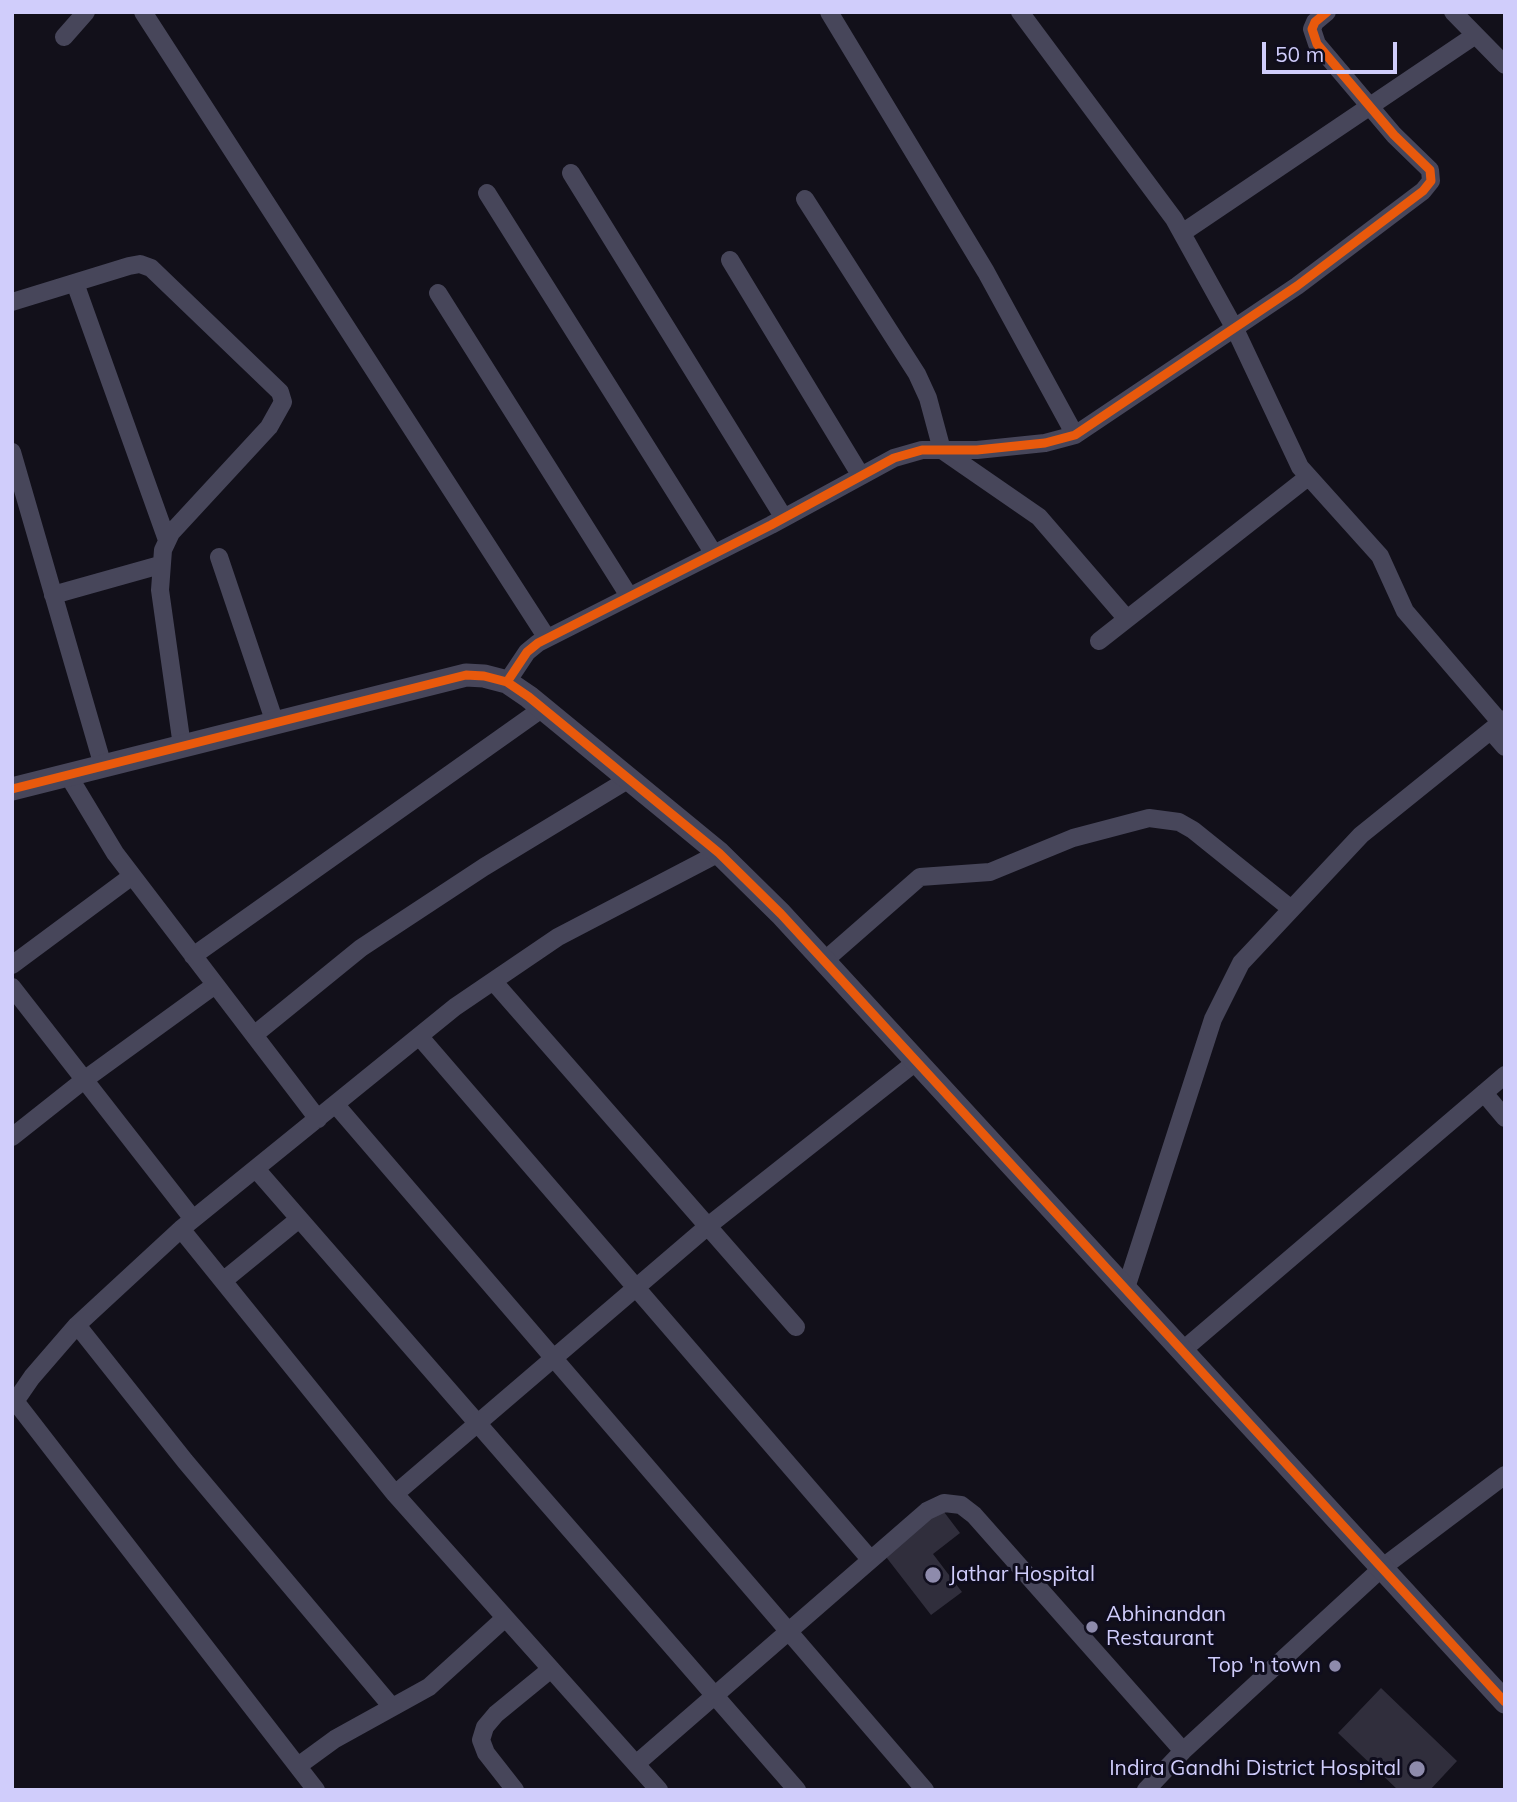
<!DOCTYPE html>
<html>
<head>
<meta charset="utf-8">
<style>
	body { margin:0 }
	#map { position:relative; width:1517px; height:1802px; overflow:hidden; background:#12101a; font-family:Mulish,sans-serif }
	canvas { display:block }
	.frame { position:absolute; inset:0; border:14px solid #d0cdfb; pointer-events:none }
	.scale { position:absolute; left:1262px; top:42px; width:135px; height:32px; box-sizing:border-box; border:4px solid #d0cdfb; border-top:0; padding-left:9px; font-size:21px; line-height:24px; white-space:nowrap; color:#d0cdfb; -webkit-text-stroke:5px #0f0d1d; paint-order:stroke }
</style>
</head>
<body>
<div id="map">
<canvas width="1517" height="1802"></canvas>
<div class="frame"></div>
<div class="scale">50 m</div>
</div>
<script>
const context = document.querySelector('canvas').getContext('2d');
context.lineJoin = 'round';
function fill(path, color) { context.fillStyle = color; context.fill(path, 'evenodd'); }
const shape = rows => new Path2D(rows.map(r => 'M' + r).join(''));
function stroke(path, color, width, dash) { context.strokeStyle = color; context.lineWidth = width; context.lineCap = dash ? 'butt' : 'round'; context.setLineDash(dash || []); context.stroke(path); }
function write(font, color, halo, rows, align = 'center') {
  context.font = font + ' Mulish,sans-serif'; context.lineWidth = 6; context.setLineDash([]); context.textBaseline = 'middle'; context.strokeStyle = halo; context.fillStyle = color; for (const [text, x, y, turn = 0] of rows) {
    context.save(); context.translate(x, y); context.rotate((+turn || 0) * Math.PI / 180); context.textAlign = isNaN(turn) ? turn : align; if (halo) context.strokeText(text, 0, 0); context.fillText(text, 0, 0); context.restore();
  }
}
const building = shape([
	[941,1508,960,1533,933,1554,962,1592,931,1615,883,1553],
	[1381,1688,1457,1761,1430,1790,1398,1790,1338,1733]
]);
const minor = shape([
	[143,12,547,638],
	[829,12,986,272,1075,435],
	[1020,12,1174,219,1235,329,1300,467,1380,556,1405,611,1501,723],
	[1453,12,1505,65],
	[64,37,86,12],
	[571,173,784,518],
	[487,193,714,554],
	[805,199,917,374,928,398,942,450,1039,517,1127,619],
	[1182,233,1474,36],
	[730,260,861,476],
	[75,283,167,540],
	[438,293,629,596],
	[12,302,129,266,140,264,151,268,280,392,283,402,269,427,171,533,163,550,160,590,182,746],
	[12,452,103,766],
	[219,557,275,723],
	[53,595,160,565],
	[1099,641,1308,477],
	[507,682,527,652,538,643,771,525,894,458,922,450,977,450,1045,443,1075,435,1297,286,1423,191,1431,181,1430,170,1394,135,1317,44,1312,29,1315,22,1327,12],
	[1491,731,1505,747],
	[68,775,115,853,318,1119],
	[193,956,543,708],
	[824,961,920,877,990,872,1073,838,1149,818,1179,822,1193,830,1290,908],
	[12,965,132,876],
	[493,981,796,1327],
	[12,987,193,1219],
	[254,1035,361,948,484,867,629,779],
	[419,1036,870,1559],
	[1484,1093,1505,1118],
	[336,1105,925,1790],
	[12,1137,84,1080,215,985],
	[256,1169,797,1790],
	[181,1229,395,1494,659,1790],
	[223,1281,299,1219],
	[1126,1288,1213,1019,1241,963,1361,835,1505,719],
	[77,1325,185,1461,392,1707],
	[1183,1350,1505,1075],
	[15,1401,316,1790],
	[12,1406,32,1377,77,1325,181,1229,455,1007,558,937,719,853],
	[395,1494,708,1226,917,1061],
	[636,1764,927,1511,944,1503,961,1505,974,1515,1183,1751],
	[298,1766,335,1739,429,1687,505,1618],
	[515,1790,486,1753,481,1740,485,1727,496,1714,551,1669],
	[1146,1790,1183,1751,1383,1567,1505,1475]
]);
const tertiary = shape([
	[12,789,466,675,484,676,507,682,529,697,719,853,781,914,1505,1702]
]);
const cycleway = shape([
	[507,682,527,652,538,643,771,525,894,458,922,450,977,450,1045,443,1075,435,1297,286,1423,191,1431,181,1430,170,1394,135,1317,44,1312,29,1315,22,1327,12],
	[12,789,466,675,484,676,507,682,529,697,719,853,781,914,1505,1702]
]);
const markers = [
	[933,1575,9,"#8e8bac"],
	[1092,1627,7,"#8e8bac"],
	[1335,1666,7,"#8e8bac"],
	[1417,1769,9,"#8e8bac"]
];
const poiNames = [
	["Jathar Hospital",949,1575],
	["Abhinandan",1106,1615],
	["Restaurant",1106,1639],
	["Top 'n town",1321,1666,"right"],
	["Indira Gandhi District Hospital",1401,1769,"right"]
];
fill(building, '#302e3c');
stroke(minor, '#47465a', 18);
stroke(tertiary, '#47465a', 23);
stroke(cycleway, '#e8590c', 9);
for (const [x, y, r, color] of markers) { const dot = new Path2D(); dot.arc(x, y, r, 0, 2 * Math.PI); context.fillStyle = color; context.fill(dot); stroke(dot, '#0f0d1d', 2.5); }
write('21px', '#d0cdfb', '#0f0d1d', poiNames, 'left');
</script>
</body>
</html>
